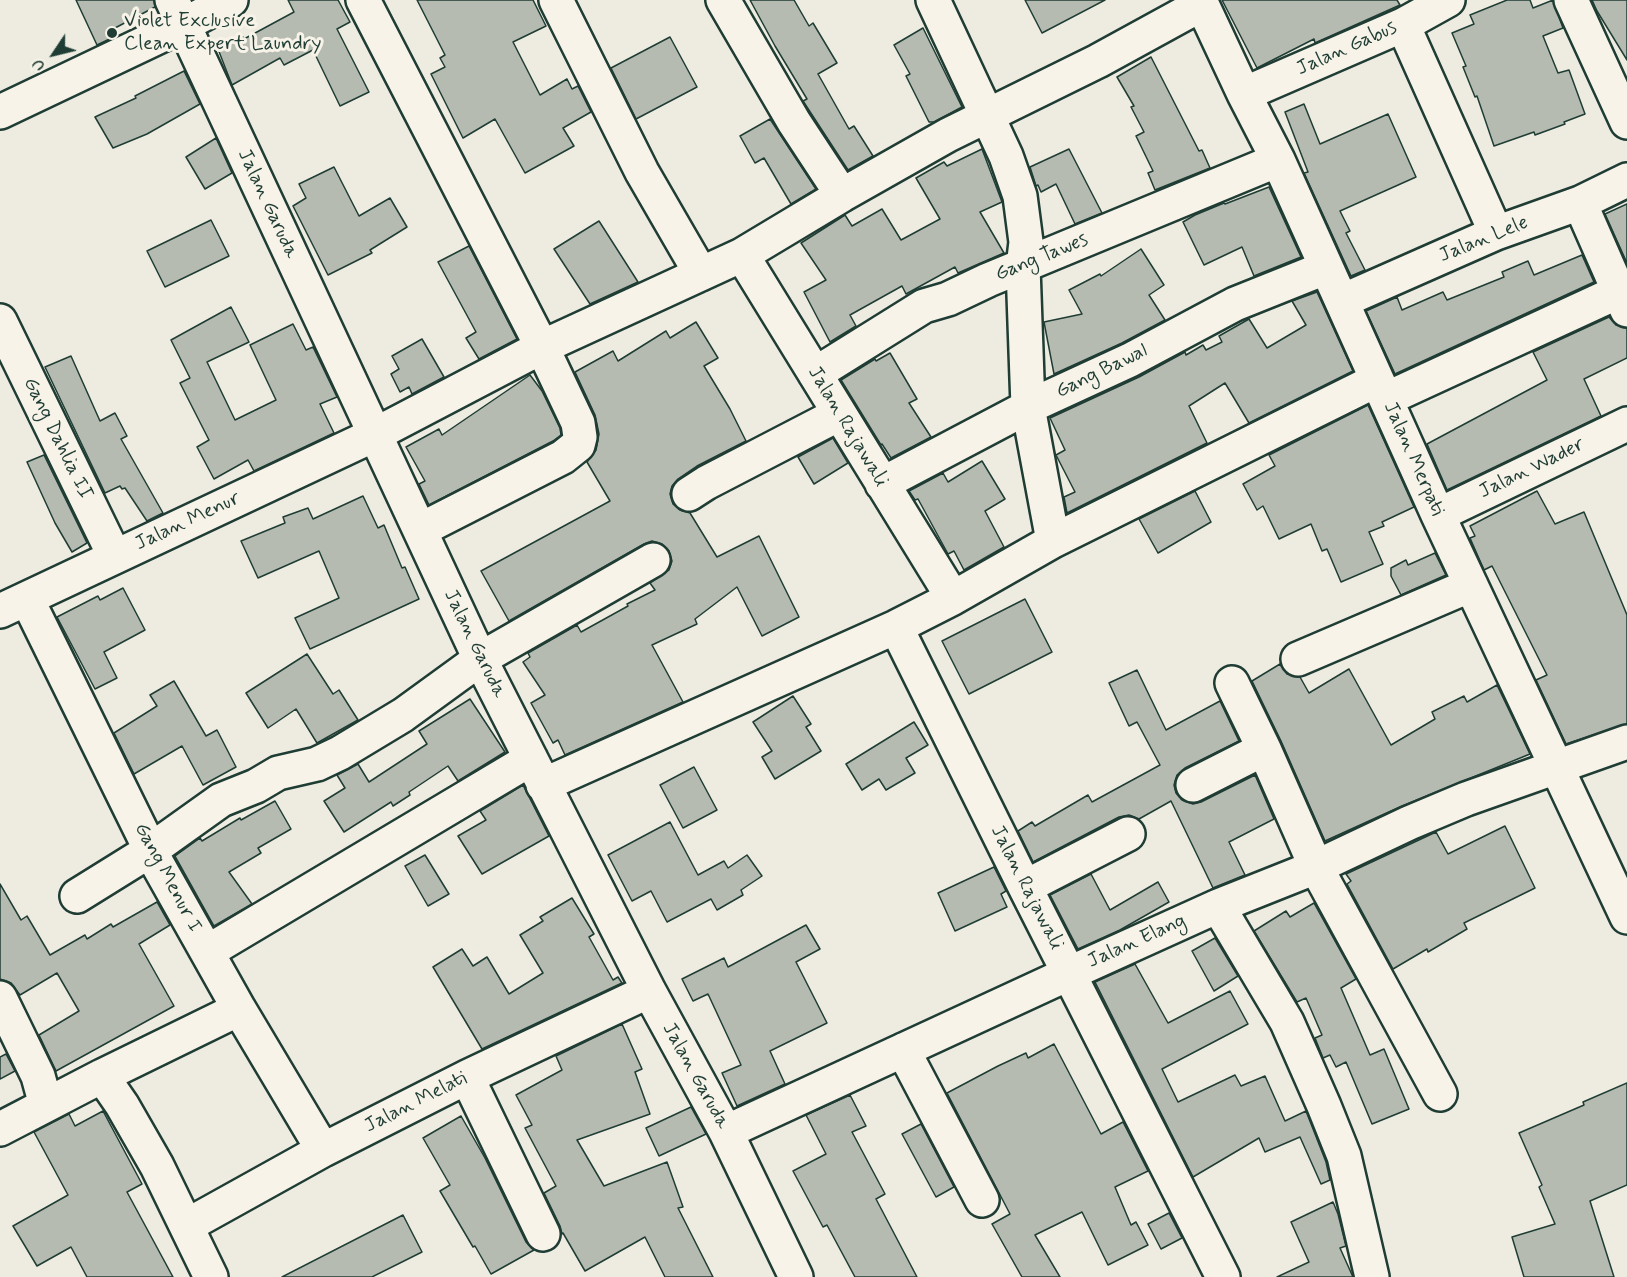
<!DOCTYPE html>
<html>
<head>
<meta charset="utf-8">
<style>
	body { margin:0 }
	#map { position:relative; width:1627px; height:1277px; overflow:hidden; background:#eeece1; font-family:Mynerve,sans-serif }
	canvas { display:block }
	.north { position:absolute; left:24px; top:24px; width:60px; height:60px; -webkit-text-stroke:4px #f7f3e8; paint-order:stroke; rotate:235deg; font-size:16px; font-weight:700; line-height:24px; text-align:center; color:#1f3d34 }
	.north::after { content:''; display:block; margin:auto; width:21px; height:27px; background:#1f3d34; clip-path:polygon(50% 0,100% 100%,50% 72%,0 100%) }
</style>
</head>
<body>
<div id="map">
<canvas width="1627" height="1277"></canvas>
<div class="north">U</div>
</div>
<script>
const context = document.querySelector('canvas').getContext('2d');
context.lineJoin = 'round';
function fill(path, color) { context.fillStyle = color; context.fill(path, 'evenodd'); }
const shape = rows => new Path2D(rows.map(r => 'M' + r).join(''));
function stroke(path, color, width, dash) { context.strokeStyle = color; context.lineWidth = width; context.lineCap = dash ? 'butt' : 'round'; context.setLineDash(dash || []); context.stroke(path); }
function write(font, color, halo, rows, align = 'center') {
  context.font = font + ' Mynerve,sans-serif'; context.lineWidth = 6; context.setLineDash([]); context.textBaseline = 'middle'; context.strokeStyle = halo; context.fillStyle = color; for (const [text, x, y, turn = 0] of rows) {
    context.save(); context.translate(x, y); context.rotate((+turn || 0) * Math.PI / 180); context.textAlign = isNaN(turn) ? turn : align; if (halo) context.strokeText(text, 0, 0); context.fillText(text, 0, 0); context.restore();
  }
}
const building = shape([
	[76,0,154,0,155,7,115,28,118,35,97,45,76,0],
	[288,0,338,0,350,22,337,29,369,92,340,106,313,50,284,65,280,58,232,85,218,49,243,37,244,39,294,12,288,0],
	[417,0,533,0,546,26,513,42,540,95,567,79,572,89,578,86,591,112,563,128,574,146,525,173,495,119,463,138,431,74,445,67,440,58,445,55,417,0],
	[750,0,794,0,809,26,813,23,837,63,818,74,849,129,854,126,873,156,848,170,803,101,807,99,775,46,750,0],
	[1025,0,1105,0,1042,33,1025,0],
	[1222,0,1397,0,1400,5,1315,43,1314,39,1257,68,1222,0],
	[1507,0,1530,0,1533,8,1553,0,1563,28,1543,36,1558,73,1569,70,1585,114,1564,122,1565,124,1535,135,1534,132,1494,146,1477,96,1475,97,1463,67,1466,66,1452,33,1474,24,1470,15,1507,0],
	[1592,0,1627,0,1627,60,1597,11,1592,0],
	[923,28,962,107,934,122,929,122,906,76,910,74,894,45,923,28],
	[670,37,697,87,636,119,611,68,670,37],
	[1151,57,1199,151,1202,150,1210,168,1155,190,1148,173,1153,171,1136,136,1144,132,1131,107,1134,106,1117,77,1151,57],
	[184,71,200,104,147,134,113,148,95,117,136,98,135,96,184,71],
	[1304,104,1320,144,1388,114,1416,177,1340,211,1350,231,1346,233,1365,270,1351,276,1304,173,1308,172,1285,112,1304,104],
	[770,119,816,189,791,204,764,158,755,163,740,136,770,119],
	[216,138,232,173,205,189,186,157,216,138],
	[982,149,1002,202,980,212,1004,253,958,273,955,267,906,294,902,286,850,315,856,326,830,342,804,292,826,280,801,243,845,215,852,226,882,209,901,240,940,219,916,178,944,162,947,166,982,149],
	[1069,149,1102,213,1075,224,1056,184,1041,192,1038,185,1036,186,1030,167,1069,149],
	[334,167,359,216,390,198,407,227,370,250,372,253,328,275,293,206,306,198,299,184,334,167],
	[1269,187,1301,257,1254,276,1242,247,1204,265,1183,222,1195,215,1224,203,1225,204,1269,187],
	[1627,204,1627,263,1605,214,1627,204],
	[211,220,229,256,165,287,147,251,211,220],
	[599,221,638,282,590,304,554,249,599,221],
	[469,246,517,339,479,359,466,338,476,332,438,262,469,246],
	[1141,249,1164,285,1149,295,1165,320,1122,343,1054,374,1044,322,1082,314,1069,290,1100,274,1101,276,1141,249],
	[1582,255,1594,282,1395,374,1366,311,1397,297,1402,310,1443,292,1447,300,1504,277,1502,272,1528,261,1534,275,1582,255],
	[1317,292,1353,371,1249,423,1225,383,1189,406,1207,443,1067,513,1064,497,1075,492,1056,455,1065,450,1050,418,1139,377,1185,352,1186,355,1203,345,1206,350,1222,342,1219,336,1249,319,1267,348,1306,325,1292,301,1317,292],
	[231,307,249,342,207,362,235,420,276,400,250,345,293,324,306,350,313,347,337,397,320,404,334,433,254,471,248,460,214,479,197,447,209,440,180,383,190,378,171,340,231,307],
	[1609,317,1616,325,1627,328,1627,358,1584,379,1601,416,1447,490,1427,444,1547,380,1533,352,1609,317],
	[696,322,718,358,704,366,730,409,746,441,697,466,678,479,672,486,670,494,673,504,680,510,690,513,717,557,759,536,799,617,762,636,737,587,695,619,697,624,652,645,683,702,565,755,558,740,553,743,531,703,545,695,523,662,530,657,528,653,577,625,581,632,628,606,627,604,655,590,650,583,669,570,672,561,669,551,662,544,652,541,644,544,509,621,481,571,610,501,587,462,596,450,599,434,595,415,575,372,613,351,618,361,666,331,670,338,696,322],
	[422,339,444,377,412,394,409,387,400,392,391,374,399,369,392,356,422,339],
	[890,353,917,399,909,403,931,437,891,458,882,444,881,445,841,380,875,359,876,361,890,353],
	[71,356,100,421,115,413,127,436,121,439,163,513,147,521,125,488,122,489,120,486,105,493,45,367,71,356],
	[530,375,542,391,560,428,561,435,553,441,429,505,419,484,425,481,406,447,439,429,442,435,530,375],
	[1368,405,1414,507,1382,522,1384,526,1369,532,1383,564,1341,582,1327,549,1322,551,1311,524,1279,539,1263,506,1257,510,1243,484,1275,466,1269,455,1368,405],
	[833,438,848,463,814,484,798,457,833,438],
	[44,455,87,543,72,552,55,523,27,462,44,455],
	[982,461,1005,499,985,511,1004,547,964,570,954,551,948,554,918,499,915,500,909,491,943,473,948,482,982,461],
	[1195,491,1211,522,1158,553,1139,519,1195,491],
	[1537,491,1555,524,1584,512,1627,615,1627,724,1566,744,1536,680,1547,675,1492,566,1484,570,1470,538,1475,536,1470,526,1537,491],
	[363,496,378,528,384,525,402,568,405,567,419,599,310,649,295,618,339,598,319,551,258,578,241,541,285,523,283,517,308,508,313,519,363,496],
	[1435,553,1446,575,1401,595,1391,576,1391,568,1406,560,1408,565,1435,553],
	[123,588,145,630,104,652,117,678,95,689,57,617,98,596,100,600,123,588],
	[1025,599,1052,652,969,694,942,641,1025,599],
	[307,654,333,694,339,690,358,720,317,743,296,709,268,728,246,693,307,654],
	[1280,664,1287,674,1300,677,1309,693,1349,669,1391,745,1435,719,1432,712,1464,696,1467,702,1497,685,1530,754,1402,806,1325,841,1281,741,1252,681,1280,664],
	[1137,670,1166,730,1220,701,1239,741,1185,768,1177,775,1174,785,1176,793,1182,800,1193,804,1201,802,1255,775,1274,819,1229,842,1245,875,1213,888,1171,801,1139,819,1129,815,1119,817,1033,862,1018,831,1032,822,1035,826,1088,795,1092,802,1160,765,1137,722,1129,726,1109,683,1137,670],
	[174,681,206,736,217,730,236,767,203,785,182,746,134,774,114,733,157,706,150,695,174,681],
	[793,696,811,724,806,727,821,751,775,779,762,757,772,751,753,722,793,696],
	[470,699,505,752,458,781,448,766,409,792,410,795,393,806,391,802,344,832,324,801,345,788,337,775,358,764,369,782,427,744,419,731,470,699],
	[914,722,928,745,906,758,915,773,886,790,879,779,862,790,846,764,914,722],
	[694,767,717,810,683,828,660,785,694,767],
	[523,785,549,836,482,874,458,836,486,820,480,811,523,785],
	[275,801,291,829,258,848,261,853,229,872,252,904,214,926,175,856,200,838,202,841,240,818,241,820,275,801],
	[670,822,698,875,724,861,728,868,747,855,762,876,741,890,743,895,717,910,711,899,667,922,651,891,632,901,608,855,670,822],
	[1505,826,1535,888,1464,923,1467,929,1428,952,1427,949,1393,969,1347,884,1351,881,1346,874,1436,832,1448,854,1505,826],
	[425,855,449,894,428,906,405,866,425,855],
	[994,867,1006,891,1001,894,1007,907,955,931,938,893,994,867],
	[1091,874,1110,910,1158,882,1169,902,1120,930,1078,949,1050,895,1091,874],
	[0,884,21,920,27,916,50,955,85,935,87,939,111,924,113,927,157,902,170,925,139,944,174,1006,56,1071,39,1035,79,1011,57,973,20,995,11,983,0,979,0,884],
	[572,898,594,934,589,937,613,980,618,977,622,983,482,1049,433,967,462,949,473,966,487,957,509,994,543,973,520,935,543,921,540,917,572,898],
	[1314,903,1356,979,1341,988,1370,1055,1384,1049,1409,1109,1372,1124,1346,1062,1336,1067,1330,1055,1323,1058,1315,1038,1322,1035,1306,998,1297,1002,1254,931,1286,911,1290,917,1314,903],
	[806,925,820,949,796,962,827,1023,770,1051,785,1084,737,1106,722,1073,741,1065,708,994,693,1001,682,979,724,958,728,967,806,925],
	[1215,938,1238,976,1214,991,1192,951,1215,938],
	[1135,964,1168,1023,1230,991,1248,1024,1162,1069,1178,1102,1235,1075,1241,1086,1265,1076,1285,1121,1306,1111,1326,1162,1330,1180,1321,1184,1300,1137,1265,1152,1259,1138,1193,1177,1095,982,1135,964],
	[622,1024,642,1069,635,1072,650,1114,577,1140,604,1186,667,1162,683,1207,678,1208,713,1277,665,1277,645,1237,585,1271,563,1233,562,1234,560,1226,544,1193,556,1186,525,1128,532,1125,516,1095,562,1070,556,1056,622,1024],
	[1054,1044,1101,1134,1123,1122,1148,1171,1115,1187,1131,1225,1136,1222,1148,1245,1108,1265,1082,1212,1035,1235,1060,1277,1022,1277,992,1224,1010,1214,947,1093,998,1066,1026,1053,1028,1058,1054,1044],
	[6,1054,15,1071,0,1079,0,1057,6,1054],
	[1627,1083,1627,1185,1590,1201,1614,1277,1524,1277,1512,1237,1555,1224,1539,1187,1542,1185,1519,1133,1584,1105,1583,1102,1627,1083],
	[850,1095,866,1126,852,1132,885,1194,876,1199,917,1277,855,1277,827,1225,823,1227,793,1171,826,1154,806,1115,850,1095],
	[691,1107,706,1134,659,1156,646,1128,691,1107],
	[103,1111,142,1184,127,1192,173,1277,87,1277,71,1247,37,1266,13,1226,68,1195,34,1132,69,1114,75,1126,103,1111],
	[461,1116,485,1158,526,1242,534,1250,491,1274,475,1246,473,1247,440,1191,450,1185,423,1138,461,1116],
	[921,1124,954,1187,936,1197,902,1134,921,1124],
	[1333,1202,1338,1214,1346,1246,1340,1248,1353,1277,1277,1277,1309,1262,1291,1222,1333,1202],
	[1169,1213,1182,1238,1161,1249,1148,1224,1169,1213],
	[403,1215,422,1252,372,1277,282,1277,403,1215]
]);
const minor = shape([
	[172,0,480,659,649,991,726,1132,796,1277],
	[363,0,542,347,578,423,580,437,578,445,563,457,420,530],
	[556,0,642,172,701,274],
	[723,0,794,122,842,195],
	[933,0,1006,156,1020,196,1026,242,1023,267,1028,407,1053,541],
	[1200,0,1244,94,1278,160,1438,515,1627,917],
	[1571,0,1627,122],
	[1403,25,1496,233],
	[1244,94,1403,25,1448,0],
	[0,112,183,25,231,0],
	[1580,203,1627,310],
	[742,255,953,598],
	[1342,301,1496,233,1580,203,1627,180],
	[0,321,115,557],
	[815,374,924,306,948,299,988,280,1278,160],
	[1386,399,1618,292],
	[882,484,1028,407,1130,360,1235,304,1325,268],
	[689,494,706,483,839,414],
	[1438,515,1627,424],
	[27,599,158,865,239,1009,323,1150],
	[0,611,376,434,542,347,742,255,842,195,948,135,1098,61,1202,4],
	[896,627,1025,887,1223,1277],
	[1298,659,1471,585],
	[1232,683,1264,749,1316,867,1440,1094],
	[543,785,896,627,953,598,1053,541,1377,380],
	[1193,785,1264,749],
	[1025,887,1128,834],
	[77,896,151,850,221,800,256,786,278,773,317,764,340,753,403,715,480,659,653,560],
	[1218,906,1287,1022,1324,1106,1344,1156,1372,1277],
	[207,952,531,759],
	[0,998,38,1076,46,1105],
	[903,1050,982,1200],
	[102,1076,122,1105,157,1166,211,1277],
	[467,1077,543,1234],
	[0,1129,102,1076,239,1009],
	[726,1132,1070,973,1218,906,1316,867,1409,823,1466,799,1627,742],
	[188,1225,323,1150,467,1077,649,991]
]);
const markers = [
	[112,33,6,"#1f3d34"]
];
const poiNames = [
	["Violet Exclusive",124,22],
	["Clean Expert Laundry",124,45]
];
const streetNames = [
	["Jalan Gabus",1347,49,-24],
	["Jalan Garuda",267,204,65],
	["Jalan Lele",1484,240,-22],
	["Gang Tawes",1042,258,-22],
	["Gang Bawal",1102,372,-26],
	["Jalan Rajawali",847,427,59],
	["Gang Dahlia II",57,439,64],
	["Jalan Merpati",1413,459,66],
	["Jalan Wader",1532,469,-26],
	["Jalan Menur",188,522,-25],
	["Jalan Garuda",474,644,64],
	["Gang Menur I",167,878,62],
	["Jalan Rajawali",1026,888,63],
	["Jalan Elang",1137,942,-24],
	["Jalan Garuda",695,1076,61],
	["Jalan Melati",416,1103,-27]
];
fill(building, '#b5bbb0');
stroke(building, '#1f3d34', 1.5);
stroke(minor, '#1f3d34', 38);
stroke(minor, '#f7f3e8', 33);
for (const [x, y, r, color] of markers) { const dot = new Path2D(); dot.arc(x, y, r, 0, 2 * Math.PI); context.fillStyle = color; context.fill(dot); stroke(dot, '#f7f3e8', 2); }
write('20px', '#1f3d34', '#f7f3e8', poiNames, 'left');
write('20px', '#1f3d34', '#f7f3e8', streetNames);
</script>
</body>
</html>
